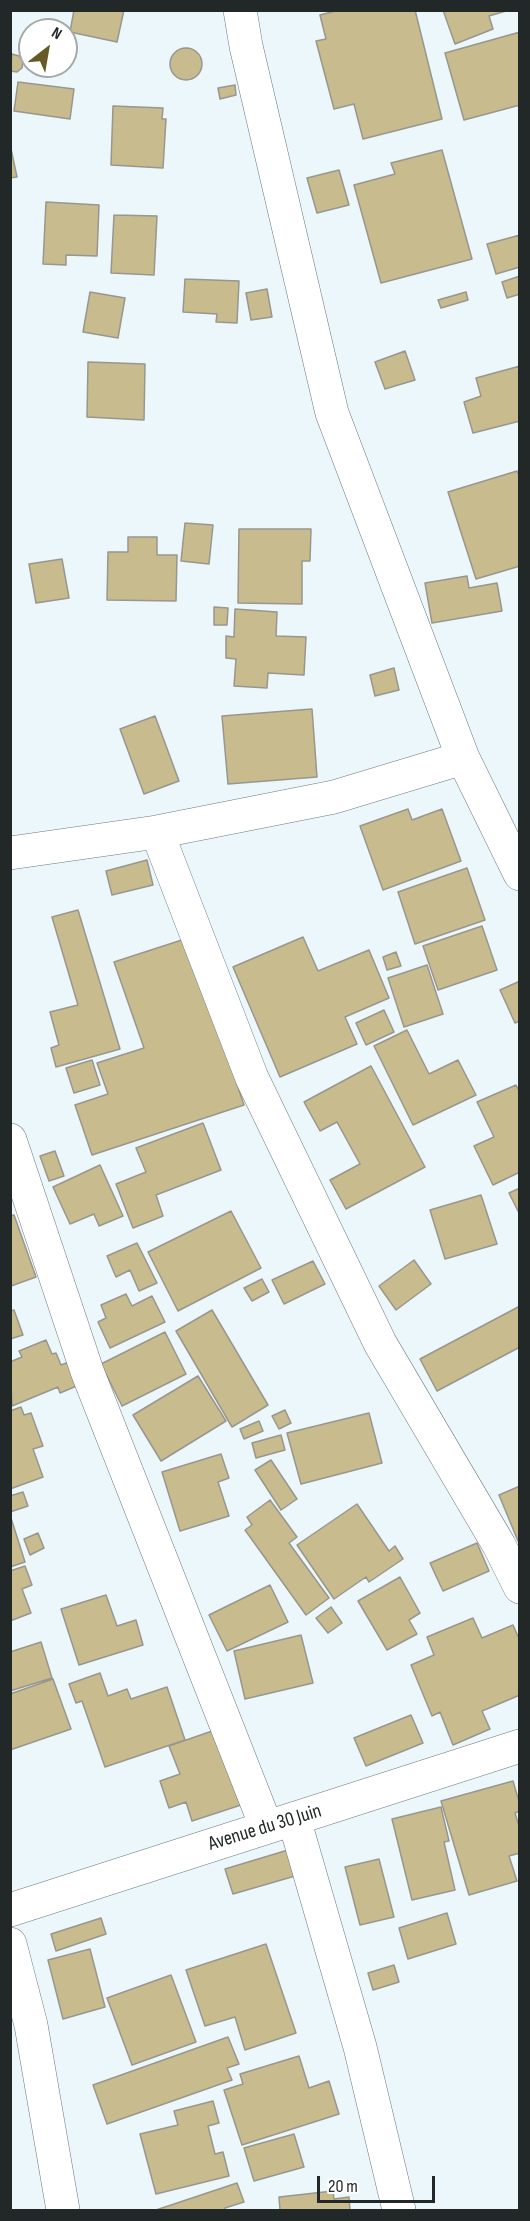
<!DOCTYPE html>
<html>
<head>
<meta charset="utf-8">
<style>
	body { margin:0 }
	#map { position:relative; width:530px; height:2221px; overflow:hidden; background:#ebf7fb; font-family:"Sofia Sans Condensed",sans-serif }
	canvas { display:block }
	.frame { position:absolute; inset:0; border:12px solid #222728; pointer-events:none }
	.north { position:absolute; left:18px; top:18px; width:60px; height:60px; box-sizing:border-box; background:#fff; border:2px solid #a7a9a9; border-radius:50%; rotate:31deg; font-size:16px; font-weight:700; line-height:24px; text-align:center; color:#222728 }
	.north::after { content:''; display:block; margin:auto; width:21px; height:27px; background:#675926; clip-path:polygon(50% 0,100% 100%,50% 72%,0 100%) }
	.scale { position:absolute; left:317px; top:2176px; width:118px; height:27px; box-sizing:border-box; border:3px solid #222728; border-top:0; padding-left:8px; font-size:18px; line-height:21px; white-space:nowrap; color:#222728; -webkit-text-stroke:4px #fff; paint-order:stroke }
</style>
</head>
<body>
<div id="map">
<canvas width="530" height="2221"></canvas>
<div class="frame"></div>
<div class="north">N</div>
<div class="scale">20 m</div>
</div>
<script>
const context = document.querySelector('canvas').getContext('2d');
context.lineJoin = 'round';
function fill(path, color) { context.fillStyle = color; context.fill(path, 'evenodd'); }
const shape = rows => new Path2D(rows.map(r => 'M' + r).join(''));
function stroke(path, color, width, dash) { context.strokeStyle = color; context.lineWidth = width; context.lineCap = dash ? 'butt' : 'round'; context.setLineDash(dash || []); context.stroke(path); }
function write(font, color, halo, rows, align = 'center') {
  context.font = font + ' "Sofia Sans Condensed",sans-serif'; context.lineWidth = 6; context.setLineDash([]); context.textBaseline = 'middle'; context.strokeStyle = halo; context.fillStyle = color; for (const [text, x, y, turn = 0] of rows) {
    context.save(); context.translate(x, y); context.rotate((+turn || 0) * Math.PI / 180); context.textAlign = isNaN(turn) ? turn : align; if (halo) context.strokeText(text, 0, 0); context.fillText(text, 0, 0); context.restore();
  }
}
const building = shape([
	[74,10,124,10,117,42,70,32,74,10],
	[339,10,415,10,442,119,363,139,354,104,334,109,316,41,326,39,320,15,339,10],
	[443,10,506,10,506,11,489,16,493,29,455,44,443,10],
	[520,32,520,105,464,120,445,53,520,32],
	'170 64a16 16 0 1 1 32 0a16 16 0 1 1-32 0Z',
	[12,54,19,56,23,61,22,68,17,72,10,71,12,54],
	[18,82,74,89,70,119,14,111,18,82],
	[235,85,236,95,220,99,218,88,235,85],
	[113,106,163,108,162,119,166,119,163,168,111,165,113,106],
	[10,144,17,177,10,178,10,144],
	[442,150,472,259,381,283,354,185,395,174,391,163,442,150],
	[339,170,349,205,317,213,307,178,339,170],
	[46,202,99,205,97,256,66,255,66,265,43,264,46,202],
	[114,215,157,216,154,275,111,273,114,215],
	[520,235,520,267,496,274,487,244,520,235],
	[520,276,520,294,507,298,502,282,520,276],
	[185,279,239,281,237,323,216,322,217,314,183,312,185,279],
	[267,289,272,317,251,320,246,293,267,289],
	[90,292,125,298,118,338,83,332,90,292],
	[466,292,468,300,441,308,438,300,466,292],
	[405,351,415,380,385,389,375,362,405,351],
	[88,362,145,364,144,420,87,417,88,362],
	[520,366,520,421,473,433,464,402,481,396,476,378,520,366],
	[517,471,520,478,520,566,476,579,448,492,517,471],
	[185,523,213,525,209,564,181,561,185,523],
	[239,529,311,529,310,561,302,561,302,604,238,603,239,529],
	[128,537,157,537,157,555,177,555,176,601,107,600,108,552,128,552,128,537],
	[62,559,69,598,36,603,29,564,62,559],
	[467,576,469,588,497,583,502,611,432,623,425,583,467,576],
	[214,607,228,608,227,625,214,625,214,607],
	[235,609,277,612,276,636,306,637,304,675,268,673,267,688,234,686,236,659,226,658,226,636,234,637,235,609],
	[394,668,399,690,375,696,370,675,394,668],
	[312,709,317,777,228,784,222,716,312,709],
	[155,716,179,781,144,794,120,729,155,716],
	[408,809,412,820,442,809,461,861,383,890,360,826,408,809],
	[147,860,153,885,112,895,106,871,147,860],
	[467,868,485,920,415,944,398,892,467,868],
	[78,910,120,1049,56,1067,51,1048,59,1045,50,1012,78,1005,52,917,78,910],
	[482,926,497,970,438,990,423,946,482,926],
	[303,937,318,971,369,950,389,998,345,1017,357,1044,280,1077,233,967,303,937],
	[188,938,244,1105,92,1155,75,1105,108,1094,97,1063,144,1048,114,962,188,938],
	[396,952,401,966,387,970,383,957,396,952],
	[427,965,443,1014,404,1027,388,978,427,965],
	[520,981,520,1021,515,1023,500,990,520,981],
	[384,1010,394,1032,366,1045,356,1023,384,1010],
	[407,1030,429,1074,458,1060,476,1095,413,1125,374,1046,407,1030],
	[92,1060,100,1085,74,1093,66,1068,92,1060],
	[371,1066,425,1167,346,1209,330,1180,360,1164,337,1122,320,1131,304,1102,371,1066],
	[516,1085,520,1093,520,1172,493,1185,474,1146,494,1137,477,1102,516,1085],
	[203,1123,221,1170,156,1195,163,1216,133,1228,116,1184,146,1172,136,1148,203,1123],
	[55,1151,64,1176,49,1181,40,1156,55,1151],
	[100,1165,123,1216,99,1226,94,1214,70,1224,53,1187,100,1165],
	[520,1188,520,1215,509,1193,520,1188],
	[481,1195,497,1244,445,1259,430,1210,481,1195],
	[231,1211,261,1268,178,1311,148,1252,231,1211],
	[14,1215,36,1277,11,1286,10,1216,14,1215],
	[137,1243,157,1283,139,1291,130,1270,116,1277,107,1256,137,1243],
	[414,1260,431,1284,396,1310,379,1286,414,1260],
	[313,1261,325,1284,284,1304,272,1280,313,1261],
	[262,1279,269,1292,252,1301,244,1288,262,1279],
	[126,1294,132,1306,152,1296,165,1322,110,1348,98,1322,106,1318,101,1305,126,1294],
	[520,1306,520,1347,437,1391,420,1359,520,1306],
	[14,1310,23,1335,10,1339,10,1311,14,1310],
	[212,1310,268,1405,232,1427,176,1331,212,1310],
	[165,1332,186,1374,122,1406,101,1364,165,1332],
	[46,1340,52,1354,56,1353,61,1365,69,1362,79,1385,60,1393,58,1387,12,1406,10,1362,22,1357,19,1351,46,1340],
	[198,1376,226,1421,161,1461,133,1415,198,1376],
	[21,1407,24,1415,31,1413,43,1446,33,1449,43,1477,10,1489,10,1411,21,1407],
	[285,1410,291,1423,279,1429,272,1416,285,1410],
	[369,1413,382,1463,301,1484,287,1433,369,1413],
	[259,1421,263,1431,244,1439,240,1429,259,1421],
	[281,1435,285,1450,256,1458,252,1443,281,1435],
	[221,1454,229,1478,218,1482,229,1516,180,1531,162,1472,221,1454],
	[271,1460,297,1499,281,1510,255,1470,271,1460],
	[520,1486,520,1540,518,1541,499,1495,520,1486],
	[23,1492,28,1506,10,1512,10,1496,23,1492],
	[270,1500,297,1537,289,1543,329,1598,306,1615,245,1530,252,1525,247,1517,270,1500],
	[357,1504,389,1551,395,1546,403,1559,369,1582,366,1577,334,1599,297,1545,357,1504],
	[11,1518,25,1562,10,1567,10,1519,11,1518],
	[38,1533,44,1548,30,1555,24,1539,38,1533],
	[477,1543,489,1571,443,1591,430,1563,477,1543],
	[25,1566,32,1585,22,1589,31,1613,10,1621,10,1571,25,1566],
	[400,1577,420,1613,409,1620,417,1634,387,1650,358,1601,400,1577],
	[270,1585,288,1622,227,1651,209,1615,270,1585],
	[106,1595,117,1626,136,1620,143,1645,79,1665,61,1609,106,1595],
	[331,1607,342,1623,328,1633,316,1618,331,1607],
	[473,1618,482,1638,513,1625,520,1641,520,1695,482,1711,490,1729,453,1745,440,1712,432,1716,411,1665,434,1655,427,1637,473,1618],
	[301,1635,313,1683,245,1699,234,1651,301,1635],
	[41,1642,52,1678,10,1691,10,1652,41,1642],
	[100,1673,108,1696,127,1689,131,1699,167,1687,185,1740,105,1767,82,1701,76,1703,69,1684,100,1673],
	[53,1679,71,1729,10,1750,10,1694,53,1679],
	[411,1715,423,1743,366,1766,354,1738,411,1715],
	[215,1730,241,1805,192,1821,186,1802,169,1808,160,1781,180,1774,169,1746,215,1730],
	[513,1781,520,1805,520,1811,515,1813,520,1829,520,1853,509,1856,517,1881,469,1895,441,1801,513,1781],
	[441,1807,449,1841,444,1842,455,1890,412,1900,392,1819,441,1807],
	[288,1850,295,1876,233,1894,225,1869,288,1850],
	[379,1859,394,1917,360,1925,345,1867,379,1859],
	[447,1913,456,1944,408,1959,399,1928,447,1913],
	[101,1918,106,1934,56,1951,51,1934,101,1918],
	[266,1944,296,2033,245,2050,235,2017,205,2026,186,1970,266,1944],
	[90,1949,105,2007,63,2019,48,1960,90,1949],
	[394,1965,399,1982,373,1990,368,1973,394,1965],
	[171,1975,196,2042,132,2065,107,1998,171,1975],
	[228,2037,239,2064,227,2068,232,2080,107,2124,93,2085,228,2037],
	[299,2056,309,2088,329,2081,339,2114,242,2145,224,2090,243,2084,240,2074,299,2056],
	[213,2101,219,2123,208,2126,215,2154,223,2152,229,2176,156,2194,140,2134,178,2125,174,2111,213,2101],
	[294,2134,304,2167,254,2181,244,2148,294,2134],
	[237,2183,244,2202,225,2208,225,2210,156,2210,237,2183],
	[333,2191,334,2199,349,2197,350,2210,280,2210,279,2197,333,2191]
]);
const minor = shape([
	[240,10,246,46,332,413,463,758,520,874],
	[157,832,252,1078,380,1343,499,1545,520,1587],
	[10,853,157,832,334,797,463,758],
	[10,1140,87,1371,266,1826],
	[294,1819,360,2047,399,2210],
	[10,1910,520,1746],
	[10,1944,31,2025,63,2210]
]);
const streetNames = [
	["Avenue du 30 Juin",265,1828,-17]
];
fill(building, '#c8bc8e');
stroke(building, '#99968d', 1.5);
stroke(minor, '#6f7a7d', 34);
stroke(minor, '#fff', 33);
write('20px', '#222728', '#fff', streetNames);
</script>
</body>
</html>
